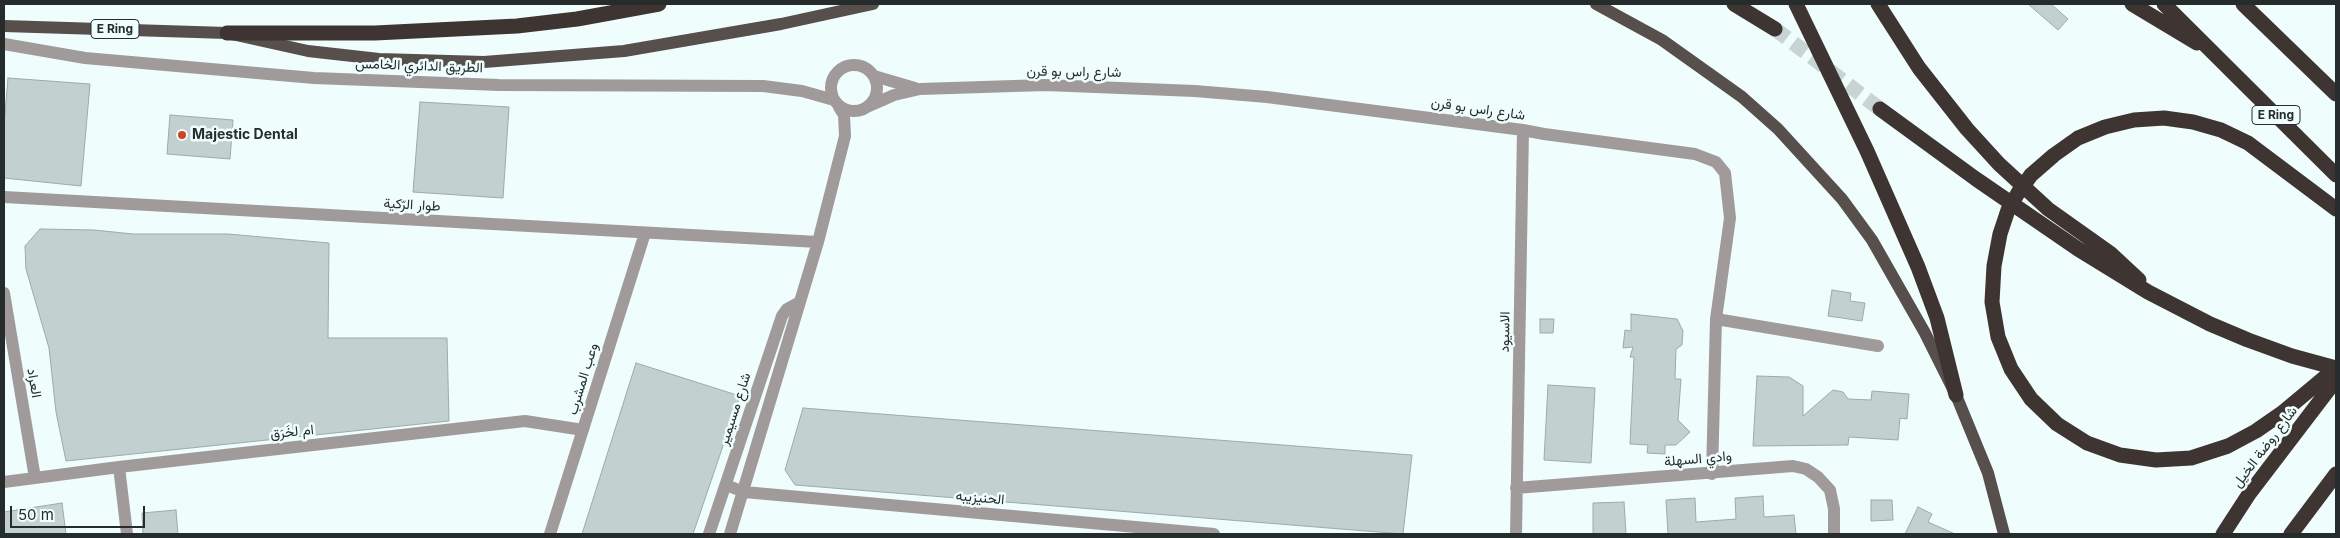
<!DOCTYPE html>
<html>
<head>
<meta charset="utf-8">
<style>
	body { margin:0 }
	#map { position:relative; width:2340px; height:538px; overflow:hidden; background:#f0fdfd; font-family:Inter,sans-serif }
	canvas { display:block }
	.frame { position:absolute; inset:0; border:5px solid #262b2b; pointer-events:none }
	.scale { position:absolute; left:10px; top:506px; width:135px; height:22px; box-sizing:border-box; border:2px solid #262b2b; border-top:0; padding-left:6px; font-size:15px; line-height:18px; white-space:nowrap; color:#262b2b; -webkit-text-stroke:4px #f0fdfd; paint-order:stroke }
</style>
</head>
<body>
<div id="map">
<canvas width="2340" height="538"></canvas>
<div class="frame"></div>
<div class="scale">50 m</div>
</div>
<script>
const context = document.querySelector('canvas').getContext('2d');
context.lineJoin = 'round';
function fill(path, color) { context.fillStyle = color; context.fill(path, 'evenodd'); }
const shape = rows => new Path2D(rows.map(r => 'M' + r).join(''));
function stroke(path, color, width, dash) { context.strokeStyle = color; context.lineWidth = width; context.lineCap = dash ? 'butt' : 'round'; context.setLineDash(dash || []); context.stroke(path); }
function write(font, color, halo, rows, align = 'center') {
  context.font = font + ' Inter,Vazirmatn,sans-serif'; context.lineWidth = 5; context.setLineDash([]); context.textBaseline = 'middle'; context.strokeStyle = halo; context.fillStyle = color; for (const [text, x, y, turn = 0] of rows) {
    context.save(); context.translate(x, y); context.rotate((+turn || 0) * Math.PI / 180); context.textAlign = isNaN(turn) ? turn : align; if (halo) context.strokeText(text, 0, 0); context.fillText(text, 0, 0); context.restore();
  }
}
const building = shape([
	[2028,4,2051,4,2068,19,2058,30,2028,4],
	[8,78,90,84,81,186,4,178,4,125,8,78],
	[420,102,509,107,503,198,413,192,420,102],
	[170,115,233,120,230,159,167,154,170,115],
	[40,229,94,230,133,234,228,234,329,243,328,338,447,338,449,421,66,461,56,412,49,348,26,269,25,246,40,229],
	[1832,290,1851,293,1850,301,1865,303,1862,321,1828,316,1832,290],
	[1631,314,1677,319,1683,331,1682,345,1676,349,1675,379,1681,379,1678,420,1690,432,1676,445,1665,445,1665,454,1647,453,1648,445,1630,444,1634,357,1630,357,1633,347,1623,348,1625,330,1631,331,1631,314],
	[1540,319,1554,319,1553,333,1540,333,1540,319],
	[636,363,740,396,693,534,582,534,636,363],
	[1757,376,1789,377,1803,386,1803,416,1833,390,1843,392,1848,399,1871,400,1872,391,1909,394,1907,419,1900,418,1898,440,1849,437,1848,445,1753,446,1757,376],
	[1548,385,1595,388,1591,463,1544,460,1548,385],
	[803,408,1412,455,1403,534,795,485,785,470,803,408],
	[1763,496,1764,517,1794,515,1796,534,1668,534,1666,500,1695,498,1696,522,1736,519,1735,498,1763,496],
	[1871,500,1892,500,1893,520,1871,521,1871,500],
	[1624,502,1626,534,1593,534,1593,503,1624,502],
	[62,503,66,534,4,534,4,512,62,503],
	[1918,507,1932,514,1928,522,1955,534,1905,534,1918,507],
	[176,510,178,534,143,534,142,513,176,510]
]);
const highwayTunnel = shape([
	[1775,29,1880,109]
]);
const street = shape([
	[4,44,85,58,314,78,499,85,763,86,802,91,834,100],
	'831 88a23 23 0 1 1 46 0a23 23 0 1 1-46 0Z',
	[874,76,915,88],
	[869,106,894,95,920,89,1045,85,1195,91,1267,97,1523,130,1544,134,1695,154,1716,162,1725,173,1730,218,1716,319,1712,474],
	[4,197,818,242],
	[4,293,35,478],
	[1716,319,1878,346],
	[119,467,127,534],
	[4,482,119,467,525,421,583,430],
	[726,485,744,492,1214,534],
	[1516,488,1793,466,1806,469,1818,477,1830,490,1834,509,1834,534],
	[550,534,645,233],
	[709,534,782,316,787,309,800,302],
	[730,534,818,242,845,136,844,115,839,107],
	[1516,534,1523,130]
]);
const primary = shape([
	[1596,4,1662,40,1742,97,1778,129,1842,199,1872,240,1925,333,1956,395,1988,473,2004,534],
	[4,26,227,33,308,51,379,59,484,62,624,51,781,24,873,4]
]);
const highway = shape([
	[1734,4,1775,29],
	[1796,4,1867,151,1918,267,1937,318,1956,395],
	[1878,4,1919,68,1967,129,1999,164,2048,209,2110,253,2139,280],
	[2132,4,2197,43],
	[2164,4,2336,175],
	[2243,4,2336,94],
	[227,33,375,33,517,26,577,19,659,4],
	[1880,109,1976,179,2078,249,2148,292,2210,324,2248,340,2292,356,2336,368],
	[2336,209,2248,143,2221,130,2193,122,2164,118,2134,120,2105,127,2078,138,2054,155,2031,175,2018,193,2008,210,2000,234,1994,266,1992,302,1998,337,2011,369,2031,399,2057,424,2087,443,2120,455,2156,460,2191,458,2228,446,2256,431,2282,413,2336,368],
	[2223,534,2249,494,2336,380],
	[2291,534,2336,474]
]);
const markers = [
	[182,135,5,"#cd4421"]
];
const shields = [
	[115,29,48],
	[2276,115,48]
];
const shieldNames = [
	["E Ring",115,29],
	["E Ring",2276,115]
];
const streetNames = [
	["الطريق الدائري الخامس",419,66,2],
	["شارع راس بو قرن",1074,72,1],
	["شارع راس بو قرن",1478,109,8],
	["طوار الرّكية",412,205,3],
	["الاسيود",1505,332,-89],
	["وعب المشرب",583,379,-73],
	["العراد",34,383,80],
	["شارع مسيمير",735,409,-72],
	["ام لخَرَق",292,432,-6],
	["شارع روضة الخيل",2265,447,-53],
	["وادي السهلة",1698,459,-5],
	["الحنيزيبه",980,498,5]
];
const poiNames = [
	["Majestic Dental",192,135]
];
fill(building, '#c3d0d0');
stroke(building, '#9daaaa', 1);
stroke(highwayTunnel, '#c8d3d3', 15, [15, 8]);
stroke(street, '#a09b9a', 12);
stroke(primary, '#574f4c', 12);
stroke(highway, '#3e3532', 15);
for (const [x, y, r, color] of markers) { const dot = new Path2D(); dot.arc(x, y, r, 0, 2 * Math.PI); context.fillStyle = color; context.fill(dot); stroke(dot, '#f0fdfd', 2); }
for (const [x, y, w] of shields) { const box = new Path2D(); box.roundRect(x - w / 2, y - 9.5, w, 19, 4); context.fillStyle = '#f0fdfd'; context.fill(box); stroke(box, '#262b2b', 1); }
write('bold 12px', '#262b2b', null, shieldNames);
write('14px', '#262b2b', '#f0fdfd', streetNames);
write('bold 14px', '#262b2b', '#f0fdfd', poiNames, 'left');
</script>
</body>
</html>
